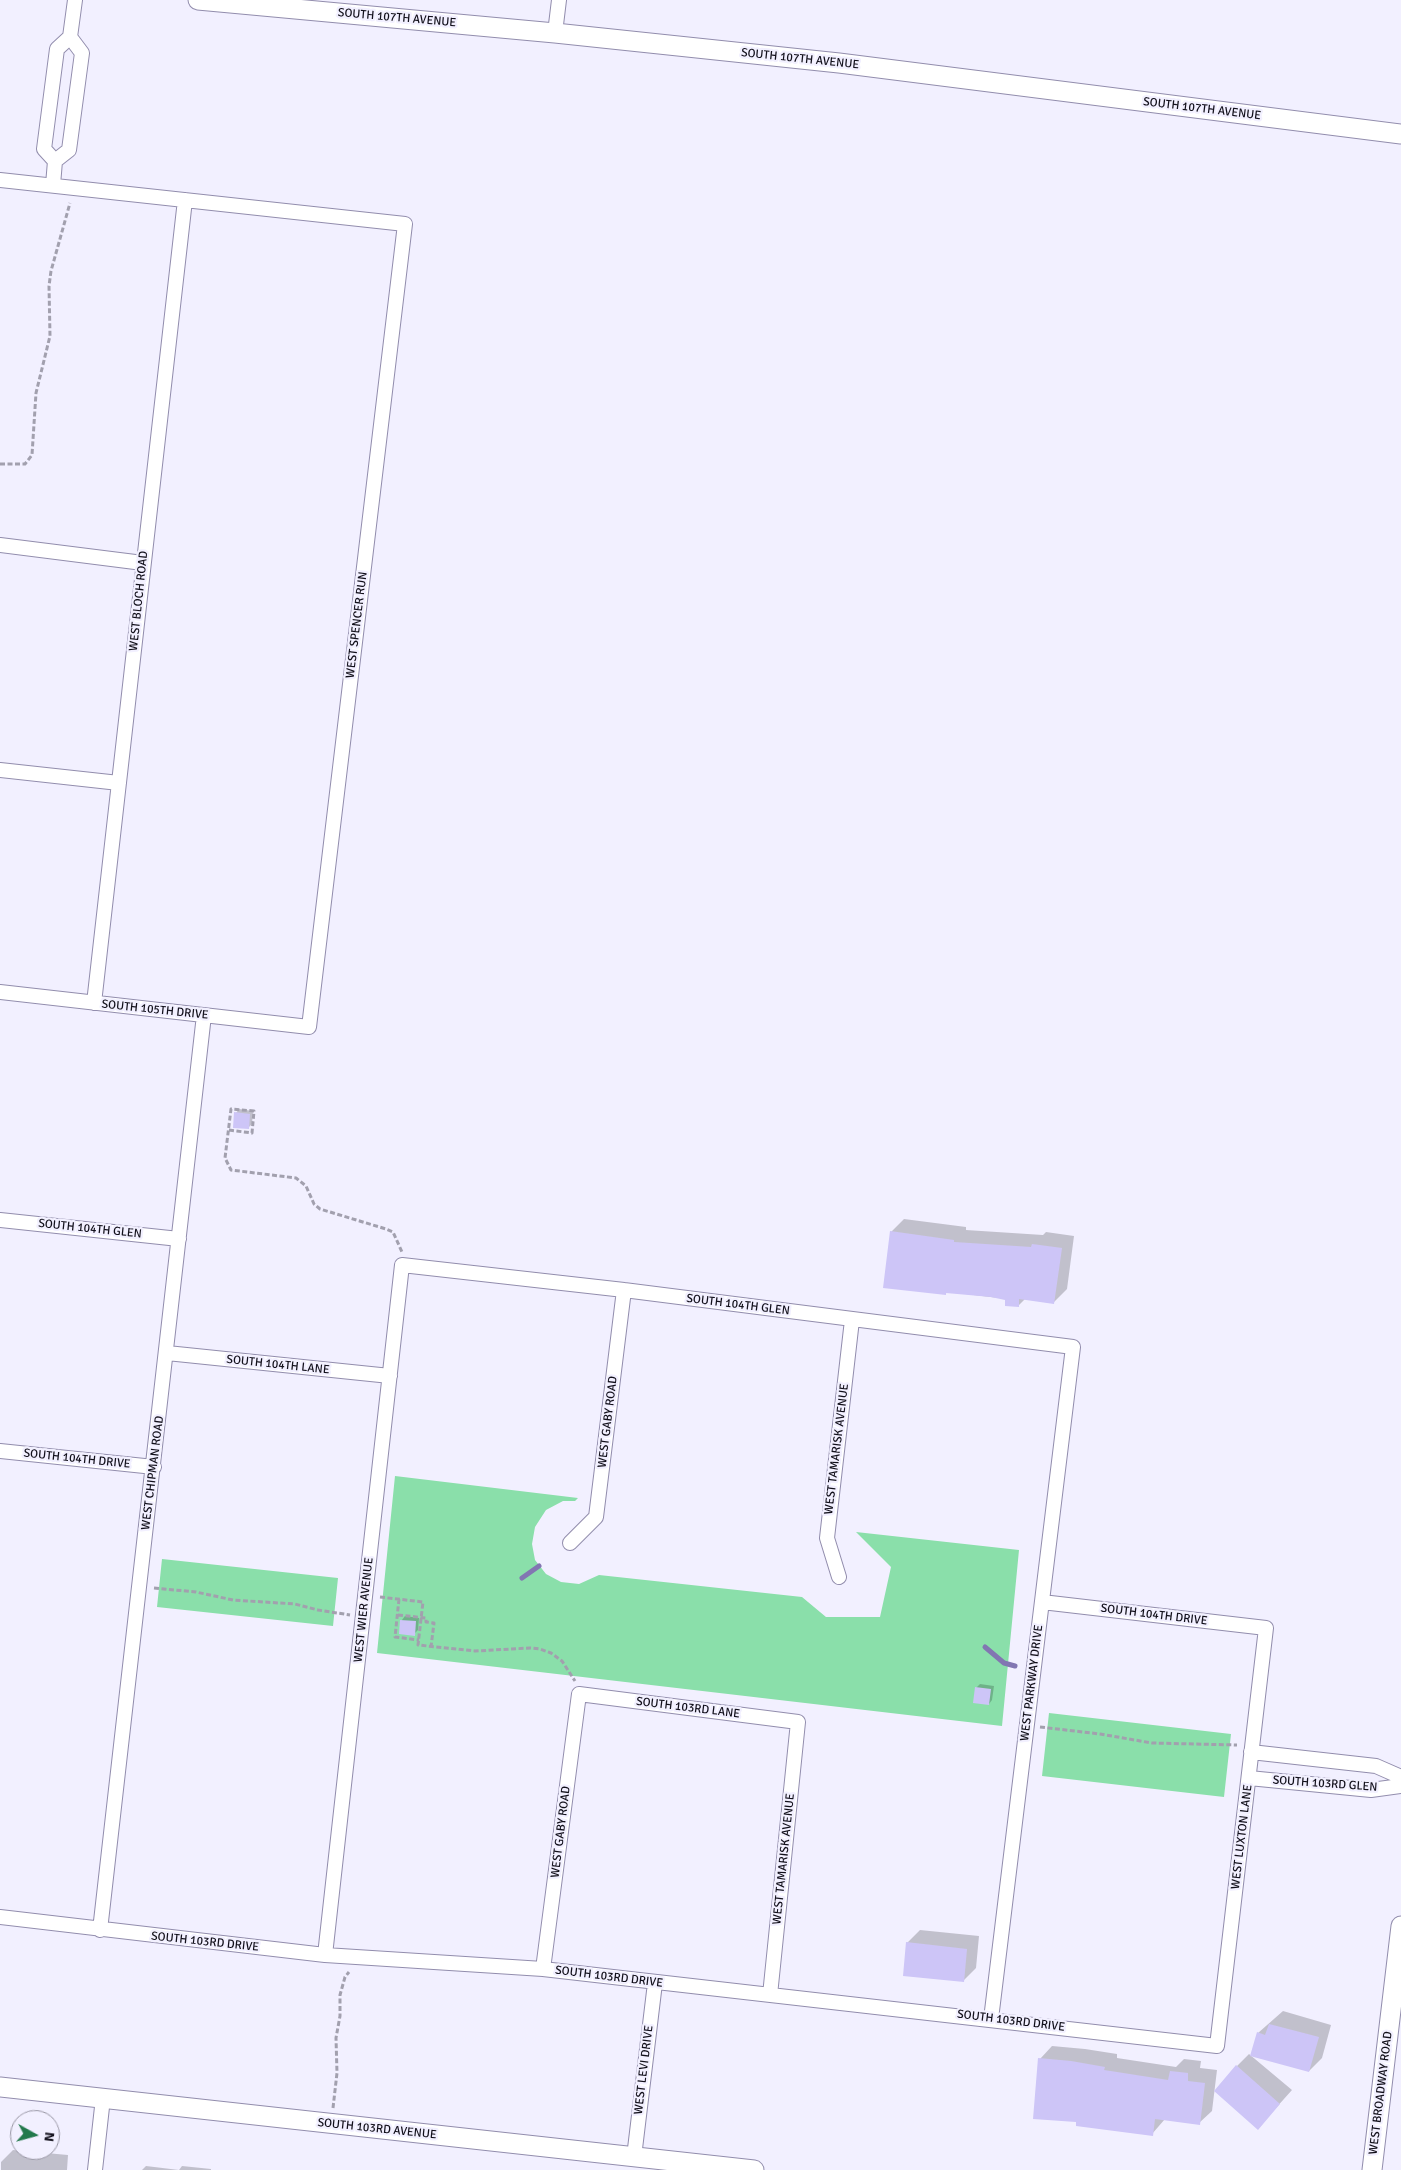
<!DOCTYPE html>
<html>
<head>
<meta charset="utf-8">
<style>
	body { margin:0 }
	#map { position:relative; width:1401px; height:2170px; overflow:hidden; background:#f2f0ff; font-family:Signika,sans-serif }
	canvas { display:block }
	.north { position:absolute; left:10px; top:2110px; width:50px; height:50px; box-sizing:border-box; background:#f2f0ff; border:1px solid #9896a4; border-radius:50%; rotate:97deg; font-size:14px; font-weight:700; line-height:20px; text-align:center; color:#12101b }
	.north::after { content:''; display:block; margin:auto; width:18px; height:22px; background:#23794c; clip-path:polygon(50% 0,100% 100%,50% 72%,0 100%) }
</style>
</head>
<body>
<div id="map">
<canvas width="1401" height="2170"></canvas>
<div class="north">N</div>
</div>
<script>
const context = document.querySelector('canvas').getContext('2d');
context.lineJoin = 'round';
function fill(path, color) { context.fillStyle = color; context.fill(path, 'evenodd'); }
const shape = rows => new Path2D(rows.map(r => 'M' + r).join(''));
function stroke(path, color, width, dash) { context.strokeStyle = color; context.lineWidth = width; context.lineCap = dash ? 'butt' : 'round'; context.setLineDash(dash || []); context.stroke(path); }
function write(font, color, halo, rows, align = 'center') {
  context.font = font + ' Signika,sans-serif'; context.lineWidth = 4.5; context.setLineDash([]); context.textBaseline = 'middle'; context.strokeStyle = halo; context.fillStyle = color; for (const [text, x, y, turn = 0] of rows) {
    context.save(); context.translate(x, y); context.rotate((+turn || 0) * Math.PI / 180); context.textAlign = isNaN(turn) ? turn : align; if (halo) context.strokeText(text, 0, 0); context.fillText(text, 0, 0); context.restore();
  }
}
const green = shape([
	[395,1476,578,1498,575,1501,563,1501,546,1510,535,1527,532,1544,535,1560,546,1574,561,1582,579,1584,599,1575,802,1597,826,1617,880,1617,891,1567,856,1532,1019,1550,1002,1726,377,1653],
	[162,1559,338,1578,333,1626,157,1607],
	[1049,1713,1231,1734,1224,1797,1042,1776]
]);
const shadow = shape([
	[239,1109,253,1111,252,1124,248,1128,236,1113],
	[904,1219,966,1227,966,1230,1043,1235,1046,1232,1074,1236,1067,1289,1054,1302,1025,1299,1018,1306,1007,1299,948,1292,945,1294,891,1232],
	[405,1616,419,1618,418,1630,414,1634,400,1633,402,1620],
	[980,1684,994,1686,992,1700,989,1704,976,1688],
	[920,1930,979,1936,976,1968,963,1981,907,1943],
	[1283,2011,1331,2025,1322,2058,1309,2071,1258,2033],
	[1052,2046,1085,2049,1117,2054,1117,2058,1176,2067,1184,2059,1201,2061,1200,2068,1217,2070,1212,2111,1199,2123,1165,2119,1152,2134,1078,2121,1040,2059],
	[1249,2054,1292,2090,1258,2128,1237,2066],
	[13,2150,68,2155,67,2170,1,2170,1,2162],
	[146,2166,179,2170,182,2166,211,2169,211,2170,142,2170]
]);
const stream = shape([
	[522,1578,539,1566],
	[985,1647,1004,1663,1015,1666]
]);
const building = shape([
	[234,1112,250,1114,249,1129,233,1128],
	[890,1231,954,1240,954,1242,1031,1247,1032,1244,1062,1248,1054,1304,1019,1299,1019,1307,1005,1306,1005,1300,991,1297,946,1293,946,1295,883,1288],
	[400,1620,416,1621,415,1636,399,1634],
	[975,1687,991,1689,989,1705,973,1703],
	[906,1942,967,1949,964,1982,903,1976],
	[1269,2024,1319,2037,1309,2072,1250,2056,1257,2032,1265,2035],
	[1038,2058,1071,2061,1105,2067,1104,2070,1168,2080,1170,2071,1188,2073,1188,2081,1205,2083,1200,2125,1155,2119,1153,2136,1076,2126,1076,2122,1033,2119],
	[1236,2065,1280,2104,1258,2130,1214,2091]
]);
const path = shape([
	[0,464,25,464,32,455,36,393,50,336,49,286,51,271,70,203],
	[229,1130,252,1133,254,1111,231,1109,225,1158,231,1170,296,1178,306,1186,314,1204,320,1209,386,1229,393,1232,402,1252],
	[154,1588,196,1592,233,1600,295,1604,318,1610,350,1615],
	[380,1597,423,1602,418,1645,475,1651,530,1648,540,1649,551,1653,562,1661,575,1681],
	[399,1599,395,1637,419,1640],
	[398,1615,426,1618,426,1622,434,1623,431,1647],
	[1040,1727,1100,1734,1152,1743,1237,1745],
	[333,2108,337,2073,336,2038,340,2016,340,1995,345,1977,349,1972]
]);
const street = shape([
	[555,33,559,0],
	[55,161,44,149,57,49,70,37,75,0],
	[0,180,405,224,309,1027,0,992],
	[53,185,55,161,69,150,82,53,70,37],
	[0,545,143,563],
	[0,770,119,783],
	[94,1003,185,200],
	[0,1220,179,1239],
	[167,1353,390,1376],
	[0,1451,154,1467],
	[570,1543,596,1517,624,1290],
	[839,1577,827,1538,852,1320],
	[1251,1752,1376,1766,1401,1777],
	[1249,1778,1371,1790,1401,1786],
	[0,1917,325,1955,543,1969,1217,2046,1266,1628,1042,1602],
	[100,1930,204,1015],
	[325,1955,402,1265,624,1290,1073,1347,991,2019],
	[543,1969,579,1694,798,1722,770,1995],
	[634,2157,655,1983],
	[95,2170,103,2098]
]);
const secondary = shape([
	[198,0,555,33,839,63,1401,134],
	[0,2087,754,2170],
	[1372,2170,1401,1926]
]);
const streetNames = [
	["SOUTH 107TH AVENUE",397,18,5],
	["SOUTH 107TH AVENUE",800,59,6],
	["SOUTH 107TH AVENUE",1202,109,7],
	["WEST BLOCH ROAD",139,601,-84],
	["WEST SPENCER RUN",357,625,-83],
	["SOUTH 105TH DRIVE",155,1010,6],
	["SOUTH 104TH GLEN",90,1229,6],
	["SOUTH 104TH GLEN",738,1305,7],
	["SOUTH 104TH LANE",278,1365,6],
	["WEST GABY ROAD",608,1422,-83],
	["WEST TAMARISK AVENUE",837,1449,-83],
	["SOUTH 104TH DRIVE",77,1459,6],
	["WEST CHIPMAN ROAD",153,1473,-83],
	["WEST WIER AVENUE",364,1610,-84],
	["SOUTH 104TH DRIVE",1154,1615,7],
	["WEST PARKWAY DRIVE",1032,1683,-83],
	["SOUTH 103RD LANE",688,1708,7],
	["SOUTH 103RD GLEN",1325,1784,4],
	["WEST GABY ROAD",561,1832,-83],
	["WEST LUXTON LANE",1242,1837,-83],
	["WEST TAMARISK AVENUE",784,1859,-84],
	["SOUTH 103RD DRIVE",205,1942,6],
	["SOUTH 103RD DRIVE",609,1977,7],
	["SOUTH 103RD DRIVE",1011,2021,7],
	["WEST LEVI DRIVE",644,2070,-83],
	["WEST BROADWAY ROAD",1381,2093,-83],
	["SOUTH 103RD AVENUE",377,2129,6]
];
fill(green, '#8adfaa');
fill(shadow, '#0003');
stroke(stream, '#8276b2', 5);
fill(building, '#cdc5f7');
stroke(street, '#928dad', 16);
stroke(secondary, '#928dad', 21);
stroke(path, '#a2a0ae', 3, [5, 2.5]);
stroke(street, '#fff', 14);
stroke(secondary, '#fff', 19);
write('12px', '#12101b', '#f2f0ff', streetNames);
</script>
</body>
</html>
